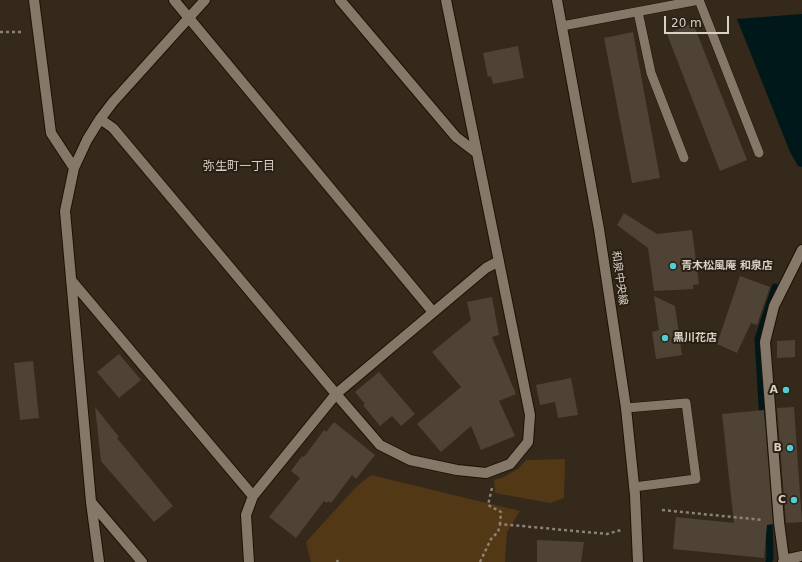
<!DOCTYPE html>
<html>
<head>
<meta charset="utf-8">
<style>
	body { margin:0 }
	#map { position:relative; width:802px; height:562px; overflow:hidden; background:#34291b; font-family:"DejaVu Sans",sans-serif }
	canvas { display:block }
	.scale { position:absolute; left:664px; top:16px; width:65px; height:18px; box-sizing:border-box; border:2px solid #d8d1c8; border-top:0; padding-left:5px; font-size:12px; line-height:14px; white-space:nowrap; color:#d8d1c8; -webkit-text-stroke:3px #2a1f12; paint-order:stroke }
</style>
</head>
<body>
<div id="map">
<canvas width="802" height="562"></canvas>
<div class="scale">20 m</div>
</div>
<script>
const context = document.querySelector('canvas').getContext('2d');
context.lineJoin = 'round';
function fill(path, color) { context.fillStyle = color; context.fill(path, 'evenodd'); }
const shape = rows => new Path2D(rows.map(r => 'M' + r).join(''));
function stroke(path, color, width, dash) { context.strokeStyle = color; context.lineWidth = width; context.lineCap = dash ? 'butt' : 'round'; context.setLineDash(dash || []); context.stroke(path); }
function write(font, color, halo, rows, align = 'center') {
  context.font = font + ' "DejaVu Sans","Noto Sans JP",sans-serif'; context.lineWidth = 4; context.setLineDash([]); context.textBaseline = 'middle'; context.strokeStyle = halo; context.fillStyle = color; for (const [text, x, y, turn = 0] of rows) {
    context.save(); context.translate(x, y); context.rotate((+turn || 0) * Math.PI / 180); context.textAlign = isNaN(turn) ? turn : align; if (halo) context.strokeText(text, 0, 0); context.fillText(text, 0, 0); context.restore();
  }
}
const green = shape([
	[565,459,564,498,550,503,495,493,494,480,504,477,519,468,526,460],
	[371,475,520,511,507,532,505,562,311,562,306,542,356,487]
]);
const water = shape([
	[802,14,802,167,798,166,790,152,737,19]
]);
const stream = shape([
	[763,420,758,339,775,287],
	[769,562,770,557,769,524]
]);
const building = shape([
	[693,23,747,160,720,171,667,34],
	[633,32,660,178,632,183,604,38],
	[518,46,524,78,493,84,491,76,488,77,483,53],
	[624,213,657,234,692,230,699,284,693,285,693,289,654,291,648,248,617,225],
	[740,276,770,287,757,325,751,323,737,353,717,344],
	[654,296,675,306,682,355,656,359,652,332,659,330],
	[492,297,499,335,492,337,516,394,499,401,515,436,481,450,471,426,441,452,417,424,461,387,432,352,471,320,467,302],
	[795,340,795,357,777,358,777,341],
	[119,354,141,380,119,398,97,372],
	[33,361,39,418,20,420,14,363],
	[379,372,415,414,401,426,392,416,380,426,363,405,365,404,355,392],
	[571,378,578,415,558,418,555,402,540,405,536,385],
	[95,407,119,437,117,438,173,506,154,522,101,461],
	[794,407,802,522,786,523,777,408],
	[764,410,773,524,767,525,764,558,673,549,676,517,734,523,722,414],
	[334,422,375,455,356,479,352,475,331,503,328,501,327,503,324,501,296,538,269,517,300,478,291,471,302,456,304,457,324,430,326,432],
	[537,540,584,542,581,562,537,562]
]);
const path = shape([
	[0,32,23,32],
	[492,488,488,505,501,512,500,524],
	[662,510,763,520],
	[337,562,338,560],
	[480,562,491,539,498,532,500,524,607,534,621,530]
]);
const service = shape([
	[638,12,651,73,684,158],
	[562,26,699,0,759,153],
	[626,408,686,403,696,479,634,487]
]);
const minor = shape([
	[34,0,51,133,74,168],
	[174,0,433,312],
	[340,0,456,137,477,153],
	[100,119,113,128,336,394,380,445,410,460,457,470,486,473,510,464,528,442,530,415,446,0],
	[71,280,253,496],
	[91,502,142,562],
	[784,560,779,522,765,342,774,306,802,250],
	[99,562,91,502,65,211,74,168,87,140,100,119,113,102,205,0],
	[249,562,246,515,253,496,336,394,486,268,499,261],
	[783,562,784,560,802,556]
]);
const tertiary = shape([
	[557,0,599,229,626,408,635,495,638,562]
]);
const markers = [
	[673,266,4,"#51ccd2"],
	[665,338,4,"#51ccd2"],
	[786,390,4,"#51ccd2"],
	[790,448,4,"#51ccd2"],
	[794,500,4,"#51ccd2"]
];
const poiNames = [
	["青木松風庵 和泉店",681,266,"left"],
	["黒川花店",673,338,"left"],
	["A",778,390],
	["B",782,448],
	["C",786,500]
];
const streetNames = [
	["和泉中央線",619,278,82]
];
const neighbourhoodNames = [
	["弥生町一丁目",239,167]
];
fill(green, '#523815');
fill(water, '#001819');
stroke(stream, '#001819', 7);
fill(building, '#4f4335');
stroke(service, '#1c1105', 10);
stroke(minor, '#1c1105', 12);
stroke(tertiary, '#1c1105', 12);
stroke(path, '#8c8377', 2.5, [3, 3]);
stroke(service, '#857868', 9);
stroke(minor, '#857868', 10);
stroke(tertiary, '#857868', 10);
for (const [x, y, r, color] of markers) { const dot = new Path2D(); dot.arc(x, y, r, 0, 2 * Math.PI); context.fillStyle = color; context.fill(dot); stroke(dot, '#2a1f12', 1.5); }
write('bold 11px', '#d8d1c8', '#2a1f12', poiNames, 'right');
write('11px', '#d8d1c8', '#2a1f12', streetNames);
write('12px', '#d8d1c8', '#2a1f12', neighbourhoodNames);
</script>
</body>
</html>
